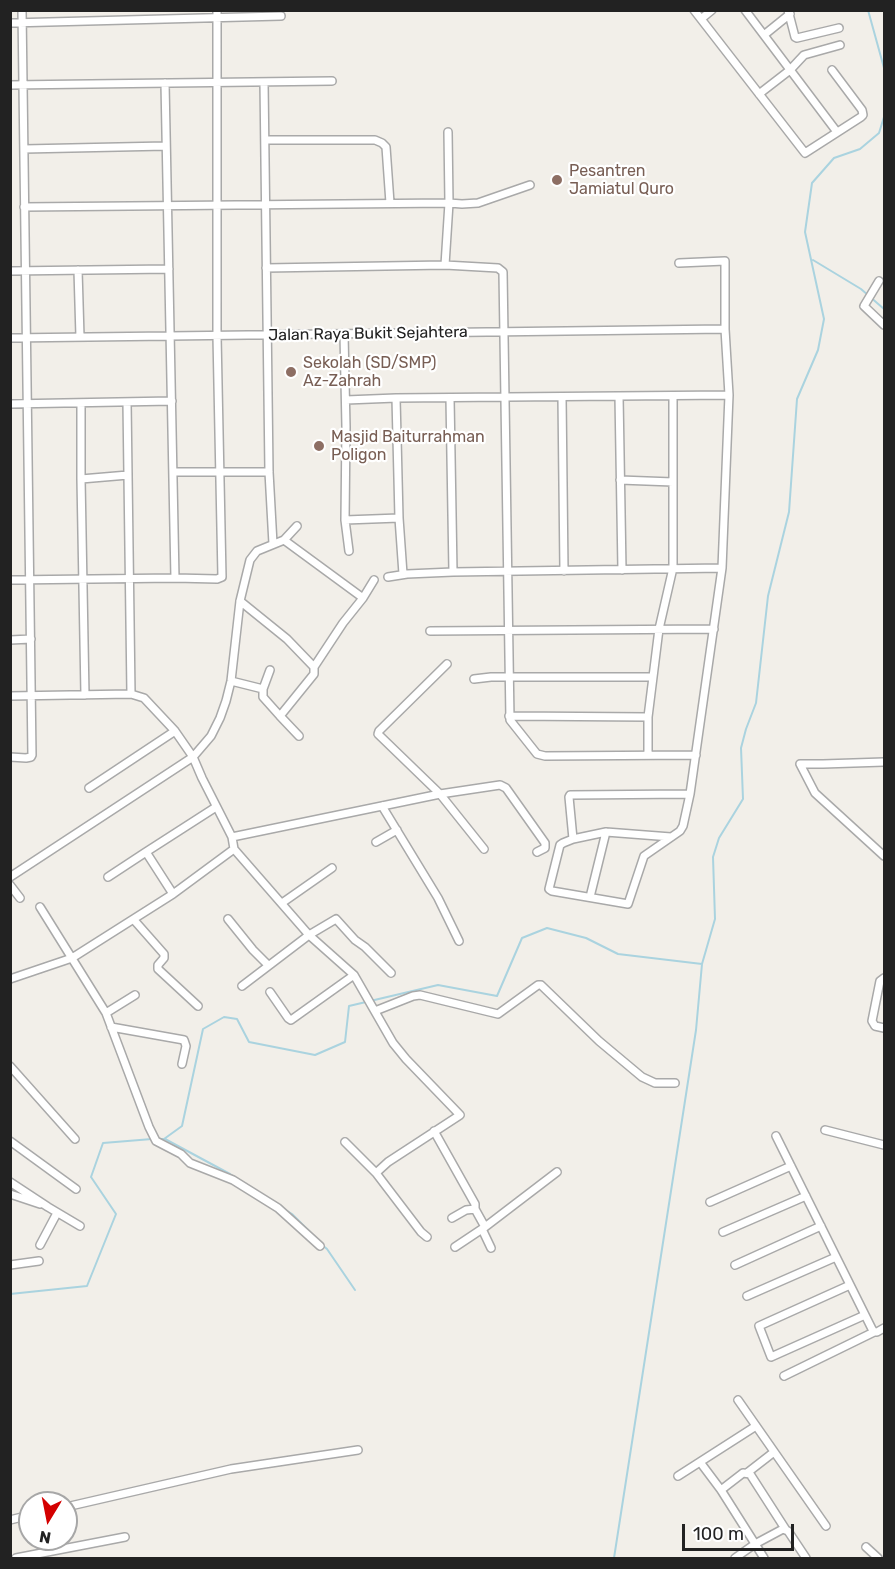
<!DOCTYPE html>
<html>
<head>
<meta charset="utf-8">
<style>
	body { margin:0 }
	#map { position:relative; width:895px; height:1569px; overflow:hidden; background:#f2efe9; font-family:Rubik,sans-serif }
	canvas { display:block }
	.frame { position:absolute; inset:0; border:12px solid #222; pointer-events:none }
	.north { position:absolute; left:18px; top:1491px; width:60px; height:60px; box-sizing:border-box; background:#fff; border:2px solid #a7a7a7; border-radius:50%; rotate:190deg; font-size:16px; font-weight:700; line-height:24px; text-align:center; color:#222 }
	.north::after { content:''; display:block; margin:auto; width:21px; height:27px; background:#d40000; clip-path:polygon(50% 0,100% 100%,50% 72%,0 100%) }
	.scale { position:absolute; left:682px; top:1524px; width:112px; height:27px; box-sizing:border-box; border:3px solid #222; border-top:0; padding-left:8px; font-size:18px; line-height:21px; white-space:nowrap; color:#222; -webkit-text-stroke:4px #fff; paint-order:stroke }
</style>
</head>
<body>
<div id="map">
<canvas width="895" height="1569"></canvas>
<div class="frame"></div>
<div class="north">N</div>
<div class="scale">100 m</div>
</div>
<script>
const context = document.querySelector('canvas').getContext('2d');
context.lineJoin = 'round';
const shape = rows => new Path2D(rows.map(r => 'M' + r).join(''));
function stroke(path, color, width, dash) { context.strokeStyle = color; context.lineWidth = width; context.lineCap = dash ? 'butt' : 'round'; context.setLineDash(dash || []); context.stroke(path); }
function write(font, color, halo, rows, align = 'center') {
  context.font = font + ' Rubik,sans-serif'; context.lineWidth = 4.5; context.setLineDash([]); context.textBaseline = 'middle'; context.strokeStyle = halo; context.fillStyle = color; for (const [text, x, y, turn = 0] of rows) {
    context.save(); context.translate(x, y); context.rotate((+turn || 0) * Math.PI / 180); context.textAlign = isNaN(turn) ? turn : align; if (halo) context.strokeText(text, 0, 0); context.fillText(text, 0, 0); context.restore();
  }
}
const stream = shape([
	[868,10,884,68],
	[813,260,861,289,884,309],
	[158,1139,164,1139,182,1126,203,1029,224,1017,237,1019,249,1042,315,1055,345,1042,349,1006,438,985,497,996,522,938,547,928,586,938,618,954,702,964],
	[165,1139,230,1174,252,1188],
	[284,1209,292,1214,311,1233],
	[321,1244,327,1249,355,1290],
	[10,1294,87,1286,116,1214,91,1177,103,1143,152,1139],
	[614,1558,696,1030,702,964,715,919,713,857,719,838,743,799,741,748,746,729,756,703,768,596,789,512,797,399,818,350,824,319,805,232,812,183,834,158,860,149,879,133,884,117]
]);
const street = shape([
	[694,10,805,153,861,117,863,115,862,110,832,70],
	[745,10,837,132],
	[788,10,795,37,797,38,839,28],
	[701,19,712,10],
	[10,23,281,16],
	[764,35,790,14],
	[264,82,269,472,273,544],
	[165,83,175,578],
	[10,85,332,81],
	[759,94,790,70,804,55,840,45],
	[265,140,375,140,382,143,386,147,390,203],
	[24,149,166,146],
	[24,207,449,203,462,204,478,203,530,185],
	[445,265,449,203,448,132],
	[266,268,445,265,498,268,503,272,510,720,537,754,545,756,696,755],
	[78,270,80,337],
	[10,271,169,269],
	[879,281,864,306,884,325],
	[344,334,346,427,345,520,349,551],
	[10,338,725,329],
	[619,396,622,570],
	[562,397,564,571],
	[396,398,399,518,403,574],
	[450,398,453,572],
	[346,400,396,398,729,395],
	[127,402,131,694],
	[81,403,81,479,85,695],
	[10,404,172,401],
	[173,472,269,472],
	[81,479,128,475],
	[620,480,673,482],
	[345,520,399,518],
	[284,540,363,598],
	[388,577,407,574,453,572,722,568],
	[10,580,175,578,217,579,222,577,217,336,217,10],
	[240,601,287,639,314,667],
	[430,631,714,629],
	[10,640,31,639],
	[447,664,379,731,378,734,440,794,484,849],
	[270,670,263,689,263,697,280,716],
	[474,679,491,677,653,677],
	[231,681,263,689],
	[10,696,131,694,144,698,175,731,193,757,202,778,232,837,234,849,309,935,354,975,393,1043,406,1059,460,1115,388,1162,376,1173,345,1142],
	[509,716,648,717],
	[299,736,280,716,314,674,314,667,343,623,363,598,374,580],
	[648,755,648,717,659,629,673,568,673,396],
	[10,757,26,758,31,757,32,755,22,10],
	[884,762,823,764,800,764,815,793,884,856],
	[89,788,175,731],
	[382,806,438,898,459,941],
	[232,837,440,794,500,785,506,788,545,843,545,848,537,852],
	[671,837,606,832,573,839,563,843,560,845,549,889,552,891,628,904,644,856,680,831,683,826,690,794,722,568,729,395,725,329,725,261,679,263],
	[573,839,569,797,570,795,690,794],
	[376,842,397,830],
	[10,877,193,757,211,736,220,718,226,701,231,681,240,601,250,560,257,551,284,540,297,526],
	[108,877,146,852],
	[10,885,20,898],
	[173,894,146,852,216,807],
	[590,897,606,832],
	[282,903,332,868],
	[40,907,106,1013,149,1127,156,1141,181,1154,190,1163,233,1180,278,1208,320,1246],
	[228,919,253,950,268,965],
	[134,920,164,954,164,958,158,965,158,969,198,1006],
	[884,978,880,981,872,1021,875,1026,884,1028],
	[10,979,72,958,173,894,234,849],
	[242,986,309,935,336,919,355,940,365,947,391,973],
	[270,992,288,1018,291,1020,354,975],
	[375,1011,413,996,420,995,498,1014,538,985,541,985,599,1041,642,1077,655,1083,675,1083],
	[106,1013,135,995],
	[111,1027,184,1040,186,1046,182,1064],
	[10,1066,75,1139],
	[825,1130,884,1145],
	[434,1131,475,1204,475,1209,466,1210,452,1218],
	[776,1136,872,1329,874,1332,877,1332,884,1328],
	[10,1141,76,1189],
	[376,1173,421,1232,427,1237],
	[10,1182,48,1207,80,1226],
	[10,1194,40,1204],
	[710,1202,791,1166],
	[475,1209,485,1227,557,1172],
	[482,1229,491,1248],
	[723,1232,806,1196],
	[40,1245,57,1213],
	[455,1247,485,1227],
	[10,1265,39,1261],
	[735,1265,821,1226],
	[850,1285,759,1326,771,1357,865,1315],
	[747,1296,836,1257],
	[784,1376,874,1332],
	[738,1400,826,1526],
	[700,1462,721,1490,764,1558],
	[747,1473,774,1452],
	[678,1476,756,1426],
	[721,1490,743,1473,750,1474,786,1530],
	[66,1507,231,1469,358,1450],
	[10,1520,30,1515],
	[866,1547,878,1558],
	[16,1558,125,1537],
	[735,1558,755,1544,783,1529,788,1531,806,1558]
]);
const markers = [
	[557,180,6,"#8d6e63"],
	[291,372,6,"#8d6e63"],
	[319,446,6,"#8d6e63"]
];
const educationNames = [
	["Pesantren",569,171],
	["Jamiatul Quro",569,189],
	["Sekolah (SD/SMP)",303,363],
	["Az-Zahrah",303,381],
	["Masjid Baiturrahman",331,437],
	["Poligon",331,455]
];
const streetNames = [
	["Jalan Raya Bukit Sejahtera",368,334,-1]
];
stroke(stream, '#aad3df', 2);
stroke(street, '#a9a9a9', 10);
stroke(street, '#fff', 7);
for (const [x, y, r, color] of markers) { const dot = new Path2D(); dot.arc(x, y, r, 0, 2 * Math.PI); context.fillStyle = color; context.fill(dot); stroke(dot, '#fff', 2); }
write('16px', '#785e54', '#fff', educationNames, 'left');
write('16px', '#222', '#fff', streetNames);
</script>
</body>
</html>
